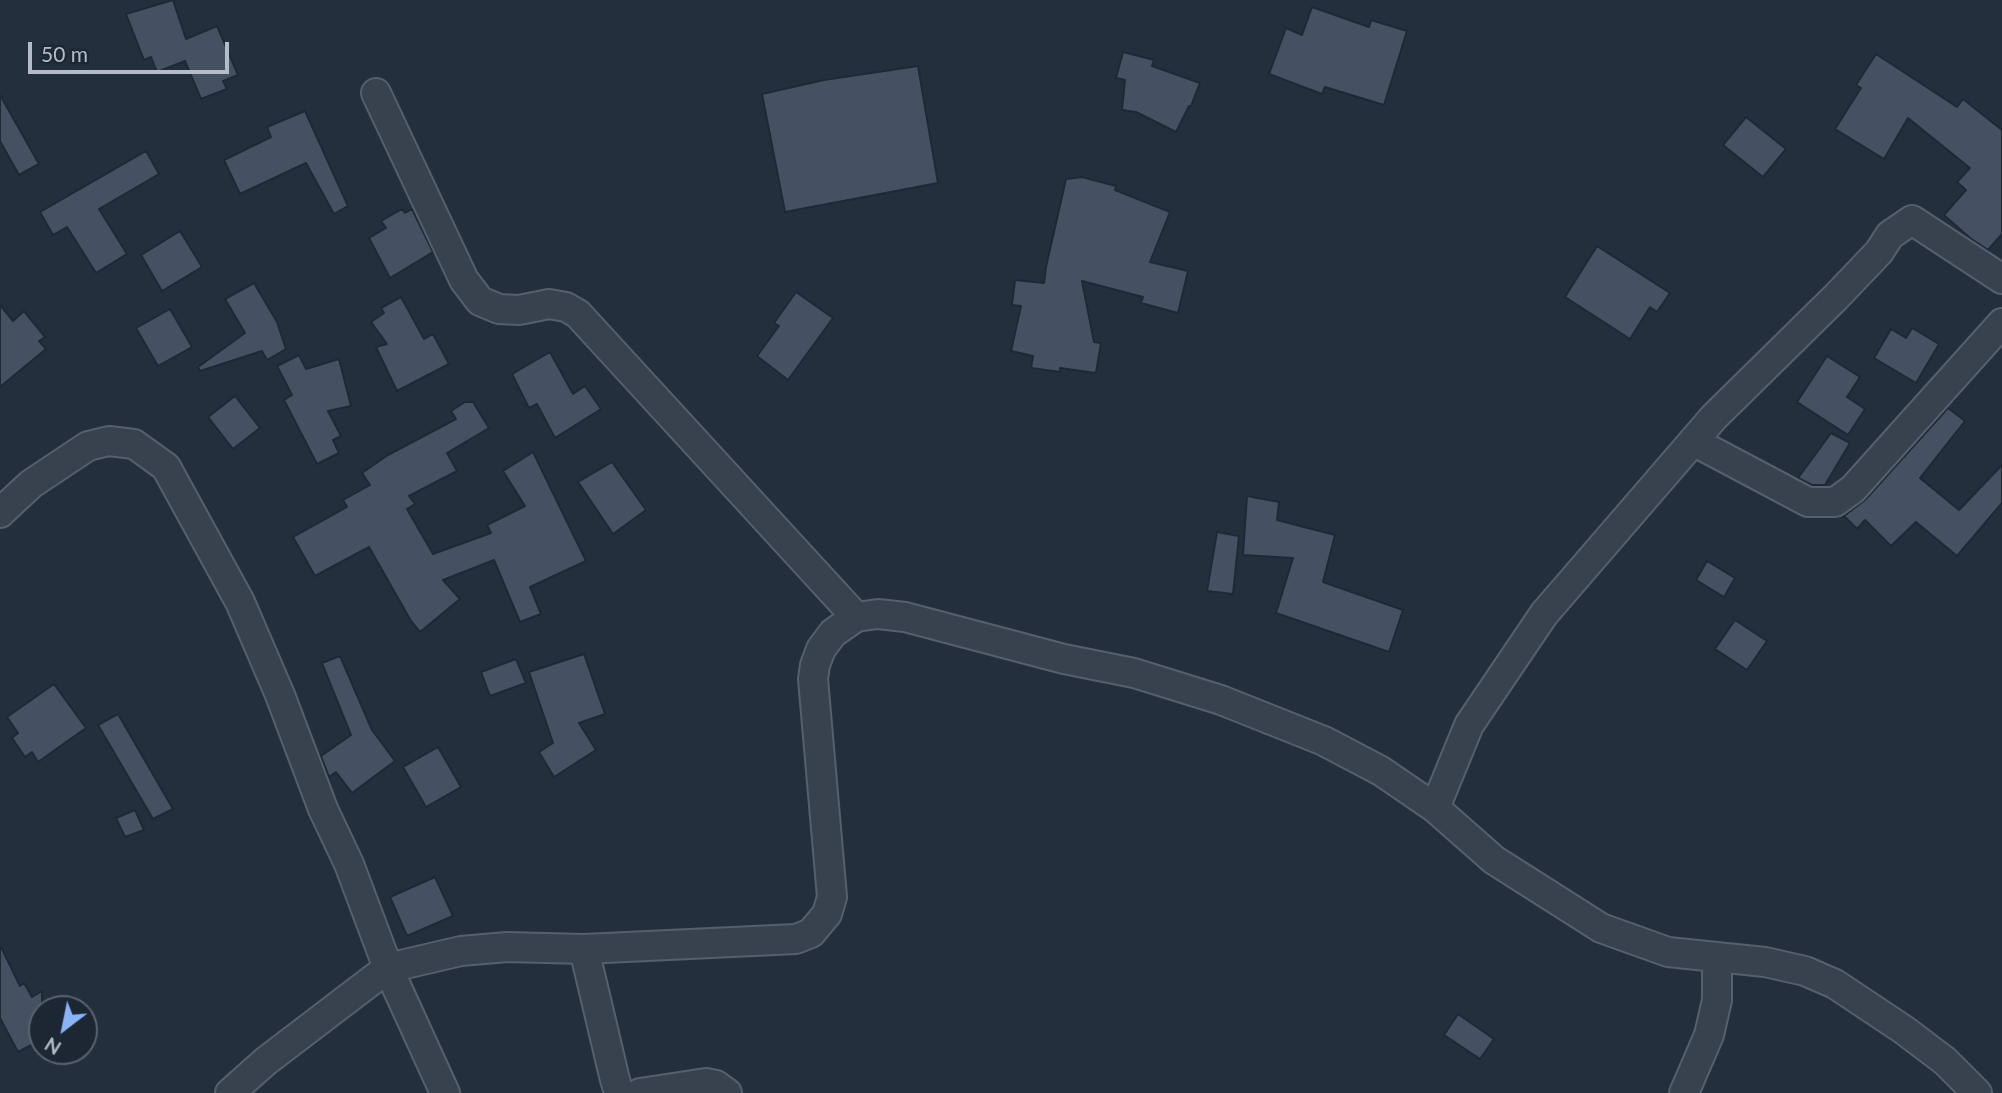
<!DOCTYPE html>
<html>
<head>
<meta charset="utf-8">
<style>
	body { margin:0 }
	#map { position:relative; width:2002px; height:1093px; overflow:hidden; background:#242f3e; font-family:Lato,sans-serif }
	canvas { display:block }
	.north { position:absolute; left:28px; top:995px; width:70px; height:70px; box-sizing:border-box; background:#1d2633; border:2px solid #59626f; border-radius:50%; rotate:212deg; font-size:19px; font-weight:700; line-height:28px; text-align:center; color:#b4bcc9 }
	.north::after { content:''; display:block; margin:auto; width:24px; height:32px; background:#8ab4f8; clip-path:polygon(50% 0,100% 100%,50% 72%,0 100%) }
	.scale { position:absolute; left:28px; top:42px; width:201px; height:32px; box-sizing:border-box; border:4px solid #b4bcc9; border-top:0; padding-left:9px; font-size:21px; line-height:24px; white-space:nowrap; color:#b4bcc9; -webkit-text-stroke:5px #1d2633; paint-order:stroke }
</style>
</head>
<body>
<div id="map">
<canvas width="2002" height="1093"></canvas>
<div class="north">N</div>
<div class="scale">50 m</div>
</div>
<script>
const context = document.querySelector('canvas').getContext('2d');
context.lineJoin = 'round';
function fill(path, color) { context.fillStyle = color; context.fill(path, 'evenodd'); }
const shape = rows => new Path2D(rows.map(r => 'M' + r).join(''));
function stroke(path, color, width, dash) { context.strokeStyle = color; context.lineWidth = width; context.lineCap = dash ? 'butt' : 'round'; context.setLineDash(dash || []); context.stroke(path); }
const building = shape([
	[173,0,186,39,217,26,238,75,223,81,227,89,201,99,185,61,157,72,151,57,144,60,126,14,173,0],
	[1312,7,1369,27,1371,20,1407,31,1384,105,1325,87,1322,94,1269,74,1286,28,1302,35,1312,7],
	[1123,52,1154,60,1152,66,1200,83,1191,106,1189,106,1176,132,1136,112,1122,110,1125,80,1116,78,1123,52],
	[1876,54,1957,107,1963,99,2002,130,2002,234,1988,250,1970,238,1944,215,1966,190,1957,182,1970,168,1908,118,1884,159,1835,129,1861,88,1856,85,1876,54],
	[918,66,938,183,785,212,762,94,824,80,918,66],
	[0,95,39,164,19,175,0,141,0,95],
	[305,111,348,206,334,214,306,163,240,194,224,160,271,137,267,127,305,111],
	[1746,117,1786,149,1763,177,1723,145,1746,117],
	[146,151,159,174,99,209,127,254,96,273,67,227,53,235,40,212,146,151],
	[1082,177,1116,186,1115,190,1170,212,1150,262,1188,271,1178,313,1141,303,1143,297,1082,281,1094,342,1101,343,1096,373,1060,368,1060,372,1031,368,1033,356,1011,351,1021,306,1012,305,1015,280,1044,283,1046,267,1066,179,1082,177],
	[402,209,405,213,412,209,433,252,390,278,369,238,386,228,381,221,402,209],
	[180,231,202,267,162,291,141,255,180,231],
	[1597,246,1670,293,1657,312,1650,307,1630,339,1565,297,1597,246],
	[254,283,277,322,286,349,267,360,262,351,200,371,198,367,245,333,225,299,254,283],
	[796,292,833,318,788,380,757,356,779,326,774,323,796,292],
	[401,297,424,339,433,334,449,364,397,391,376,347,387,344,371,322,384,313,381,308,401,297],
	[0,305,13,321,24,311,45,337,39,341,46,349,0,387,0,305],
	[170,309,192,347,158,366,136,328,170,309],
	[1912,328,1939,344,1916,383,1874,358,1891,329,1906,338,1912,328],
	[550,352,573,394,585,386,601,409,555,438,537,404,529,408,512,374,550,352],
	[299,355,306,369,339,359,351,406,328,411,341,436,333,440,339,453,317,464,284,400,292,395,277,366,299,355],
	[1827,356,1860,377,1847,397,1865,409,1848,435,1797,402,1827,356],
	[235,396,260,428,233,449,208,417,235,396],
	[465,402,473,402,489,428,447,453,457,471,409,496,415,504,407,509,433,554,491,533,487,525,525,506,503,471,533,452,586,561,530,587,541,614,520,622,494,560,443,580,460,599,420,632,411,621,369,547,315,576,293,537,347,507,343,500,370,485,362,473,388,455,456,419,451,411,465,402],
	[1948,408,1965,421,1920,478,1959,510,2002,465,2002,503,1957,556,1916,522,1891,546,1865,520,1857,529,1844,516,1865,500,1948,408],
	[1831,433,1850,443,1825,485,1812,485,1798,478,1831,433],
	[612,462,646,510,613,534,578,482,612,462],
	[1247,496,1279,502,1277,520,1335,535,1323,582,1403,610,1389,652,1276,613,1293,558,1243,555,1247,496],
	[1217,532,1239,536,1233,594,1207,591,1217,532],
	[1707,561,1735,578,1724,597,1696,580,1707,561],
	[1735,620,1767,641,1747,670,1715,649,1735,620],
	[584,654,605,714,579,723,596,750,554,777,539,752,553,743,529,672,584,654],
	[340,656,372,730,395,761,352,793,336,772,329,777,321,756,351,735,322,663,340,656],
	[516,659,526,683,490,696,481,672,516,659],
	[54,684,86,728,38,762,32,752,25,757,12,738,18,733,7,717,54,684],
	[118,714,173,809,153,819,98,725,118,714],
	[438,747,461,787,426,807,403,767,438,747],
	[135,810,144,830,125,837,116,818,135,810],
	[435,877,453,916,407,936,390,897,435,877],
	[0,945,20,986,24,983,32,997,42,991,42,1029,33,1034,37,1042,18,1052,0,1018,0,945],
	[1458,1014,1494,1039,1480,1059,1444,1035,1458,1014]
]);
const minor = shape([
	[376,93,464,280,480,301,499,309,519,310,549,304,566,307,578,314,856,617],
	[1693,441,1808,502,1835,502,1853,489,2002,323],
	[0,513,31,484,88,446,109,441,134,444,166,467,240,602,280,695,323,809,349,864,388,968,445,1093],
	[1435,808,1469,725,1544,614,1714,417,1836,297,1879,252,1890,235,1912,220,2002,279],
	[584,949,615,1080,619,1092,622,1093],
	[230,1093,266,1061,388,968,461,951,507,947,584,949,796,939,811,933,827,914,832,897,813,679,815,665,821,649,833,633,856,617,878,614,905,617,1064,659,1134,673,1221,700,1324,741,1381,771,1435,808,1494,860,1601,928,1668,952,1765,962,1805,971,1835,984,1904,1030,1945,1061,1977,1093],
	[640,1093,706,1083,716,1085,727,1093],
	[1684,1093,1709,1035,1717,1000,1717,958]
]);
fill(building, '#455162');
stroke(building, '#1f2835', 2);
stroke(minor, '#565f6c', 32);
stroke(minor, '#38414e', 28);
</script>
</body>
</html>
